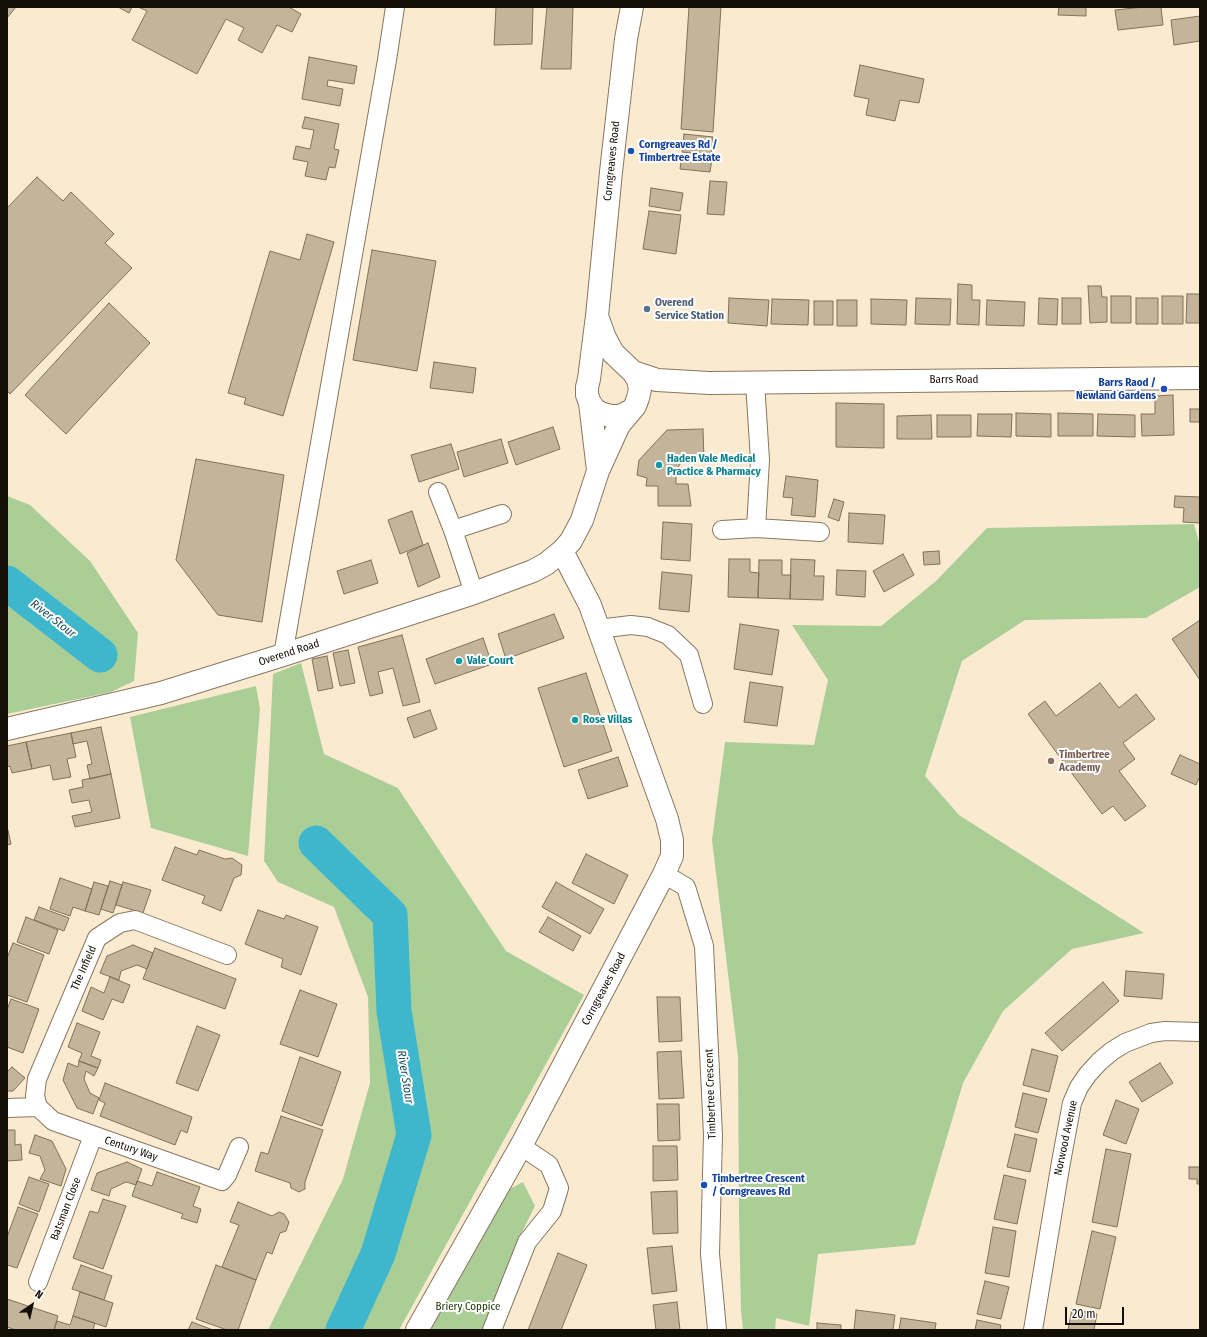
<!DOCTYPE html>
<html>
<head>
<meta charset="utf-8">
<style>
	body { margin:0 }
	#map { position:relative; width:1207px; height:1337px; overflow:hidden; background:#faebd0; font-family:"Fira Sans Condensed",sans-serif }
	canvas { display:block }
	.frame { position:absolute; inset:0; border:8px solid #130e06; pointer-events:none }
	.north { position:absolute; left:12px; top:1285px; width:40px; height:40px; -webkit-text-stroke:3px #fff; paint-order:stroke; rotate:34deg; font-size:11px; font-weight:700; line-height:16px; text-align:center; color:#130e06 }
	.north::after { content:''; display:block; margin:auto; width:14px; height:18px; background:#130e06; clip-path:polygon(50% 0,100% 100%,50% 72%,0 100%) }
	.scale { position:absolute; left:1065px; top:1307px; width:59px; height:18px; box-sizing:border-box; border:2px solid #130e06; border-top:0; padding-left:5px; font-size:12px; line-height:14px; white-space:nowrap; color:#130e06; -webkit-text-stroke:3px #fff; paint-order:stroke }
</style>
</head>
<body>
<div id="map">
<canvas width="1207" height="1337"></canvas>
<div class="frame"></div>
<div class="north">N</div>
<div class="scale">20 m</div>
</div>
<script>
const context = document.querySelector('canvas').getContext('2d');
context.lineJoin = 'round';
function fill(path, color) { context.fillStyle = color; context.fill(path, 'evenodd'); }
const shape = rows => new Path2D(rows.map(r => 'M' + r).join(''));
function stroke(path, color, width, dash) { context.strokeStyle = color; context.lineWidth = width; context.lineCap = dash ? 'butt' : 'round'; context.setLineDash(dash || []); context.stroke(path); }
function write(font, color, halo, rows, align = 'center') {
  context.font = font + ' "Fira Sans Condensed",sans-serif'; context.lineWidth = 4; context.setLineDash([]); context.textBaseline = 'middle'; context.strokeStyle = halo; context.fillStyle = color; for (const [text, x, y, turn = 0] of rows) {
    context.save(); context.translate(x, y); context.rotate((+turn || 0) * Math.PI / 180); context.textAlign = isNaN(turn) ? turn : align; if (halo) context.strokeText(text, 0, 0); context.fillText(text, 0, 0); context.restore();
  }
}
const green = shape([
	[7,496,30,505,90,561,138,633,134,681,111,692,7,714],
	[1194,524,1200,546,1200,587,1146,618,1025,620,962,661,925,776,959,815,1144,933,1072,949,1003,1011,963,1083,915,1245,818,1254,809,1326,776,1318,775,1330,743,1330,741,1311,739,1215,738,1057,712,840,725,742,814,745,828,680,792,625,881,626,936,581,987,528],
	[301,663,324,754,398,788,506,951,584,995,399,1330,268,1330,343,1179,370,1083,368,997,334,907,278,882,264,861,273,674],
	[256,686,260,709,248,856,151,828,130,717],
	[523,1182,535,1206,521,1234,483,1330,430,1330,508,1190]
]);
const river = shape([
	[7,583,100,655],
	[316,843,390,915,394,1011,414,1135,378,1254,343,1330]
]);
const building = shape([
	[7,7,16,7,7,18,7,7],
	[118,7,132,7,129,13,118,7],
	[138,7,289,7,301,14,292,32,277,25,262,53,238,40,244,28,226,19,197,74,132,40,147,11,138,7],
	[496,7,533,7,532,44,494,45,496,7],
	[547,7,573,7,571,69,541,69,547,7],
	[689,7,721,7,713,132,681,129,689,7],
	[1059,7,1086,7,1086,16,1058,15,1059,7],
	[1144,7,1161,7,1163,25,1118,30,1115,10,1144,7],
	[1200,16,1200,41,1174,45,1171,20,1200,16],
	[309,57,357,66,354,84,328,80,327,86,343,89,340,106,302,99,309,57],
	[860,65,924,79,919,103,900,100,895,121,866,115,869,99,854,96,860,65],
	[305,117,339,124,334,149,339,150,335,168,329,167,326,180,305,176,308,162,293,159,296,146,310,149,314,130,302,128,305,117],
	[684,134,713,137,711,155,682,152,684,134],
	[682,155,712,159,710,172,680,169,682,155],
	[37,177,63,201,71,192,114,234,105,243,132,268,10,394,7,391,7,208,37,177],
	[710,181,727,182,724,215,707,214,710,181],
	[651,188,683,193,680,211,649,206,651,188],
	[649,211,681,215,676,254,643,249,649,211],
	[307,234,334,242,283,416,244,404,246,398,228,393,270,251,300,260,307,234],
	[372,250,436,261,417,371,353,360,372,250],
	[958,284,972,285,972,300,980,300,979,325,957,324,958,284],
	[1088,286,1101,286,1102,297,1107,297,1107,322,1090,323,1088,286],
	[1187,294,1200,294,1200,323,1186,323,1187,294],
	[1111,296,1131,296,1131,323,1111,323,1111,296],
	[1162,296,1183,296,1183,324,1162,324,1162,296],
	[729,298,769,300,767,326,728,323,729,298],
	[916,298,951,299,950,325,915,324,916,298],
	[1039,298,1058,299,1057,325,1038,324,1039,298],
	[1062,298,1081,298,1081,324,1062,324,1062,298],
	[1136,298,1158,298,1158,324,1136,324,1136,298],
	[772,299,809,300,808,325,771,324,772,299],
	[871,299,907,300,906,325,871,324,871,299],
	[837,300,857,300,857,326,837,326,837,300],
	[987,300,1025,302,1024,326,986,325,987,300],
	[814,301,833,301,833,325,814,325,814,301],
	[109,303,150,343,66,434,25,395,109,303],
	[434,362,476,368,473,393,430,388,434,362],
	[1173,395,1174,435,1142,436,1141,414,1155,414,1155,396,1173,395],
	[836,403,884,404,884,448,836,447,836,403],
	[1190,409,1200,409,1200,422,1190,422,1190,409],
	[1016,413,1051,414,1051,437,1016,436,1016,413],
	[1058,413,1093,414,1093,436,1058,436,1058,413],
	[978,414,1012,414,1011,437,977,436,978,414],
	[1098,414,1135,415,1135,437,1097,436,1098,414],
	[931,415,932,439,897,439,897,416,931,415],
	[937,415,971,415,971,437,937,437,937,415],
	[553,427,560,449,516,465,508,442,553,427],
	[703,429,704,460,683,460,676,470,676,484,688,484,691,506,658,506,658,486,646,486,647,478,637,475,639,460,667,430,703,429],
	[501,439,508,463,464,477,457,452,501,439],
	[451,444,459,469,419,482,411,455,451,444],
	[196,459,284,475,262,622,218,615,176,560,196,459],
	[786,476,818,480,815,517,791,515,793,498,783,497,786,476],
	[1175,496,1200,497,1200,523,1183,522,1184,508,1174,507,1175,496],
	[834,499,844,502,839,521,828,517,834,499],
	[412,511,423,545,400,554,388,520,412,511],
	[849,513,885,515,883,544,848,542,849,513],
	[663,522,692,524,690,561,661,559,663,522],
	[428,543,440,577,418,587,407,553,428,543],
	[939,551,940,564,924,565,923,552,939,551],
	[903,554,914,575,884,592,873,571,903,554],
	[729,559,750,559,750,572,759,573,758,598,728,597,729,559],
	[791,559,815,560,814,576,824,576,823,600,790,599,791,559],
	[371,560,378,583,344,594,337,571,371,560],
	[759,560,782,560,782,575,791,575,790,599,758,598,759,560],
	[837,570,866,571,865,597,836,595,837,570],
	[662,572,692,575,689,612,659,609,662,572],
	[554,614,564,638,506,659,498,634,554,614],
	[1200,620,1200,680,1172,639,1200,620],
	[740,624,779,630,772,675,734,669,740,624],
	[402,635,420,702,403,706,393,668,378,672,383,693,370,696,358,647,402,635],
	[483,638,492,664,435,684,426,659,483,638],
	[348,650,355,683,340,686,333,653,348,650],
	[327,656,333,688,318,691,312,659,327,656],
	[586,673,612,751,564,767,538,688,586,673],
	[750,682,783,687,777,726,744,722,750,682],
	[1100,683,1119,708,1136,694,1155,719,1123,743,1135,759,1119,771,1146,806,1125,821,1113,806,1102,814,1028,714,1045,701,1056,716,1100,683],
	[430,710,437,729,414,738,407,718,430,710],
	[101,727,111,774,90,779,87,765,92,764,87,741,73,744,71,733,101,727],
	[71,733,76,757,67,759,71,777,53,780,50,765,32,769,26,742,71,733],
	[26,742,32,769,12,773,10,766,7,767,7,746,26,742],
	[1180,755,1200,764,1200,776,1196,785,1171,774,1180,755],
	[618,757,628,786,588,799,578,770,618,757],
	[111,774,120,818,75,827,72,816,92,812,89,800,72,803,69,790,83,787,82,780,111,774],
	[7,826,11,844,7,845,7,826],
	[175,847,197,855,199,850,225,859,232,858,242,865,241,875,234,878,221,911,202,903,205,896,162,880,175,847],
	[586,854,628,875,614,904,572,883,586,854],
	[60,878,92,889,85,911,73,907,70,916,50,909,60,878],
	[110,881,122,885,113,913,101,909,110,881],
	[94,882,108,886,99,915,85,911,94,882],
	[123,882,151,890,143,913,116,905,123,882],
	[556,882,604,909,590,934,542,907,556,882],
	[39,907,69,918,64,931,34,920,39,907],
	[258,910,284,919,286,915,318,927,301,975,281,967,283,959,245,944,258,910],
	[26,917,58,930,49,954,17,942,26,917],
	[548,917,581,936,573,951,539,932,548,917],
	[13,943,44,955,27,1002,7,995,7,958,13,943],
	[133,945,153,953,147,969,137,965,121,971,119,980,100,973,107,956,133,945],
	[155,948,236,979,225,1009,143,979,155,948],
	[1126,971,1164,974,1162,999,1124,996,1126,971],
	[110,977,130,985,123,1003,112,999,103,1020,82,1011,91,987,104,993,110,977],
	[1103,982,1119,1001,1062,1051,1045,1033,1103,982],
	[300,990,337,1004,318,1057,280,1044,300,990],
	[657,997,680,997,682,1041,659,1042,657,997],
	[11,999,39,1009,23,1053,7,1047,7,1010,11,999],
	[77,1023,100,1032,91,1056,101,1060,98,1068,79,1061,82,1053,68,1047,77,1023],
	[197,1026,220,1035,198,1091,176,1083,197,1026],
	[1032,1049,1058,1056,1049,1092,1023,1085,1032,1049],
	[681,1051,684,1098,659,1099,657,1052,681,1051],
	[300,1057,341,1072,322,1126,282,1111,300,1057],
	[79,1061,98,1068,94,1076,86,1071,84,1079,90,1093,99,1098,93,1114,77,1108,63,1080,68,1063,78,1067,79,1061],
	[1160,1063,1173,1083,1142,1102,1129,1082,1160,1063],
	[12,1067,25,1078,13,1091,7,1091,7,1072,12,1067],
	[105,1083,192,1117,187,1133,181,1130,175,1145,100,1116,105,1103,99,1100,105,1083],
	[1023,1093,1047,1099,1038,1133,1015,1127,1023,1093],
	[1116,1100,1139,1109,1126,1144,1103,1135,1116,1100],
	[657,1104,679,1104,680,1140,658,1141,657,1104],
	[281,1116,323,1130,305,1182,305,1189,299,1192,291,1188,290,1183,255,1171,261,1152,268,1154,281,1116],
	[7,1130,15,1130,15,1145,21,1144,22,1160,7,1161,7,1130],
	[1015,1134,1037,1139,1030,1172,1007,1167,1015,1134],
	[35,1135,52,1141,66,1169,61,1186,40,1179,45,1170,40,1156,29,1153,35,1135],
	[653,1146,677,1146,678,1180,653,1181,653,1146],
	[1106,1149,1131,1154,1117,1227,1092,1222,1106,1149],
	[127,1162,142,1169,136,1185,126,1182,111,1189,109,1196,91,1190,97,1173,127,1162],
	[1189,1167,1200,1167,1200,1184,1197,1184,1197,1179,1189,1179,1189,1167],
	[157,1172,200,1187,193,1206,201,1209,197,1223,181,1218,183,1214,132,1196,137,1181,152,1186,157,1172],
	[1004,1175,1026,1180,1017,1224,994,1219,1004,1175],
	[29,1177,49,1184,39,1212,19,1204,29,1177],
	[677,1191,678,1233,653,1234,651,1192,677,1191],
	[103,1199,126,1206,103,1269,73,1258,90,1211,98,1213,103,1199],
	[238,1202,272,1216,279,1212,284,1214,289,1222,286,1231,280,1233,272,1254,267,1252,256,1280,222,1267,239,1225,230,1222,238,1202],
	[18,1207,38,1214,17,1268,7,1265,7,1237,18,1207],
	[993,1227,1016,1231,1009,1277,985,1273,993,1227],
	[1092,1231,1116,1237,1100,1309,1076,1304,1092,1231],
	[672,1246,677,1291,652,1294,647,1248,672,1246],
	[558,1253,587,1265,561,1330,528,1330,558,1253],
	[81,1265,112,1276,104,1300,72,1289,81,1265],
	[216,1265,256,1280,238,1330,227,1330,196,1319,216,1265],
	[985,1281,1009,1287,1001,1319,977,1314,985,1281],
	[80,1292,113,1303,106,1327,73,1316,80,1292],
	[7,1299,58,1316,54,1330,16,1330,7,1327,7,1299],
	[677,1302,680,1330,656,1330,653,1305,677,1302],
	[1072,1309,1097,1314,1094,1330,1068,1330,1072,1309],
	[856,1310,895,1315,893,1330,854,1330,856,1310],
	[73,1316,95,1323,93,1330,54,1330,57,1321,70,1325,73,1316],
	[901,1318,936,1323,935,1330,899,1330,901,1318],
	[977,1320,1001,1325,1000,1330,975,1330,977,1320],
	[192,1322,213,1330,188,1330,192,1322],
	[817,1323,841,1325,841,1330,817,1330,817,1323]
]);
const street = shape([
	[755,382,760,460,756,528],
	[438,492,453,530,474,593],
	[453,530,502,514],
	[722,530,756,528,820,532],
	[598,629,631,625,648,627,668,635,689,655,703,704],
	[283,655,387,60,395,7],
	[664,874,686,887,704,946,713,1135,710,1254,717,1330],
	[38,1107,35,1096,37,1079,97,938,120,923,135,920,227,955],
	[7,1108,38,1107,53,1121,222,1181,227,1175,239,1147],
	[38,1282,93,1136],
	[492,1330,527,1242,552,1211,559,1188,549,1165,521,1146],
	[1033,1330,1061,1162,1072,1103,1079,1087,1088,1074,1100,1061,1112,1051,1125,1043,1151,1033,1165,1031,1200,1032]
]);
const secondary = shape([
	[633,372,657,380,709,383,1200,378],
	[590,403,598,470],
	[628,412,620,416,611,416,603,414,595,410,590,403,587,395,587,387,589,379,597,316,611,172,626,39,632,7],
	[7,729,161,693,283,655,474,593,533,571,546,564,562,551,571,541,582,520,598,471,619,425,635,406,638,398,640,389,638,380,633,372,613,353,605,338,597,316],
	[417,1330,521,1146,664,874,672,856,672,840,667,819,590,605,562,551]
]);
const markers = [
	[631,151,4,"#1a4fb4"],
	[647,309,4,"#5c6f8a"],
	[1164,389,4,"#1a4fb4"],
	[659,465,4,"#0f9aa8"],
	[459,661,4,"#0f9aa8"],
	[575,720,4,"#0f9aa8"],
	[1051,761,4,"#8d6e63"],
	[704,1185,4,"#1a4fb4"]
];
const transitNames = [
	["Corngreaves Rd /",639,145],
	["Timbertree Estate",639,158],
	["Barrs Raod /",1156,383,"right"],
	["Newland Gardens",1156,396,"right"],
	["Timbertree Crescent",712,1179],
	["/ Corngreaves Rd",712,1192]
];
const streetNames = [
	["Corngreaves Road",612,161,-84],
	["Barrs Road",954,380],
	["Overend Road",289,653,-18],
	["The Infield",84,968,-66],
	["Corngreaves Road",604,989,-62],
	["Timbertree Crescent",711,1094,-92],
	["Norwood Avenue",1066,1138,-78],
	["Century Way",131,1149,19],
	["Batsman Close",66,1209,-69]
];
const serviceNames = [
	["Overend",655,303],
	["Service Station",655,316]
];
const cultureNames = [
	["Haden Vale Medical",667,459],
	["Practice & Pharmacy",667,472],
	["Vale Court",467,661],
	["Rose Villas",583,720]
];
const educationNames = [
	["Timbertree",1059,755],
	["Academy",1059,768]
];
const parkNames = [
	["Briery Coppice",468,1307]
];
const waterNames = [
	["River Stour",53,619,38],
	["River Stour",405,1077,81]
];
fill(green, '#abce97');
stroke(river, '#3eb6cb', 35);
fill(building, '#c3b49a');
stroke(building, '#80725a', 1);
stroke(street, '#867860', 20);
stroke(secondary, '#867860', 24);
stroke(street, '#fff', 18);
stroke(secondary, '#fff', 22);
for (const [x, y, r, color] of markers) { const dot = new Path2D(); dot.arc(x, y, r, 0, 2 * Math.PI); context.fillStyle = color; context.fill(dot); stroke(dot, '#fff', 1.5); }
write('bold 11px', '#164399', '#fff', transitNames, 'left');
write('11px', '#130e06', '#fff', streetNames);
write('bold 11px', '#4e5e75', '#fff', serviceNames, 'left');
write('bold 11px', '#0d838f', '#fff', cultureNames, 'left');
write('bold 11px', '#785e54', '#fff', educationNames, 'left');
write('11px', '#193503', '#fff', parkNames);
write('italic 12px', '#1d4f58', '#fff', waterNames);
</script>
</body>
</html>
